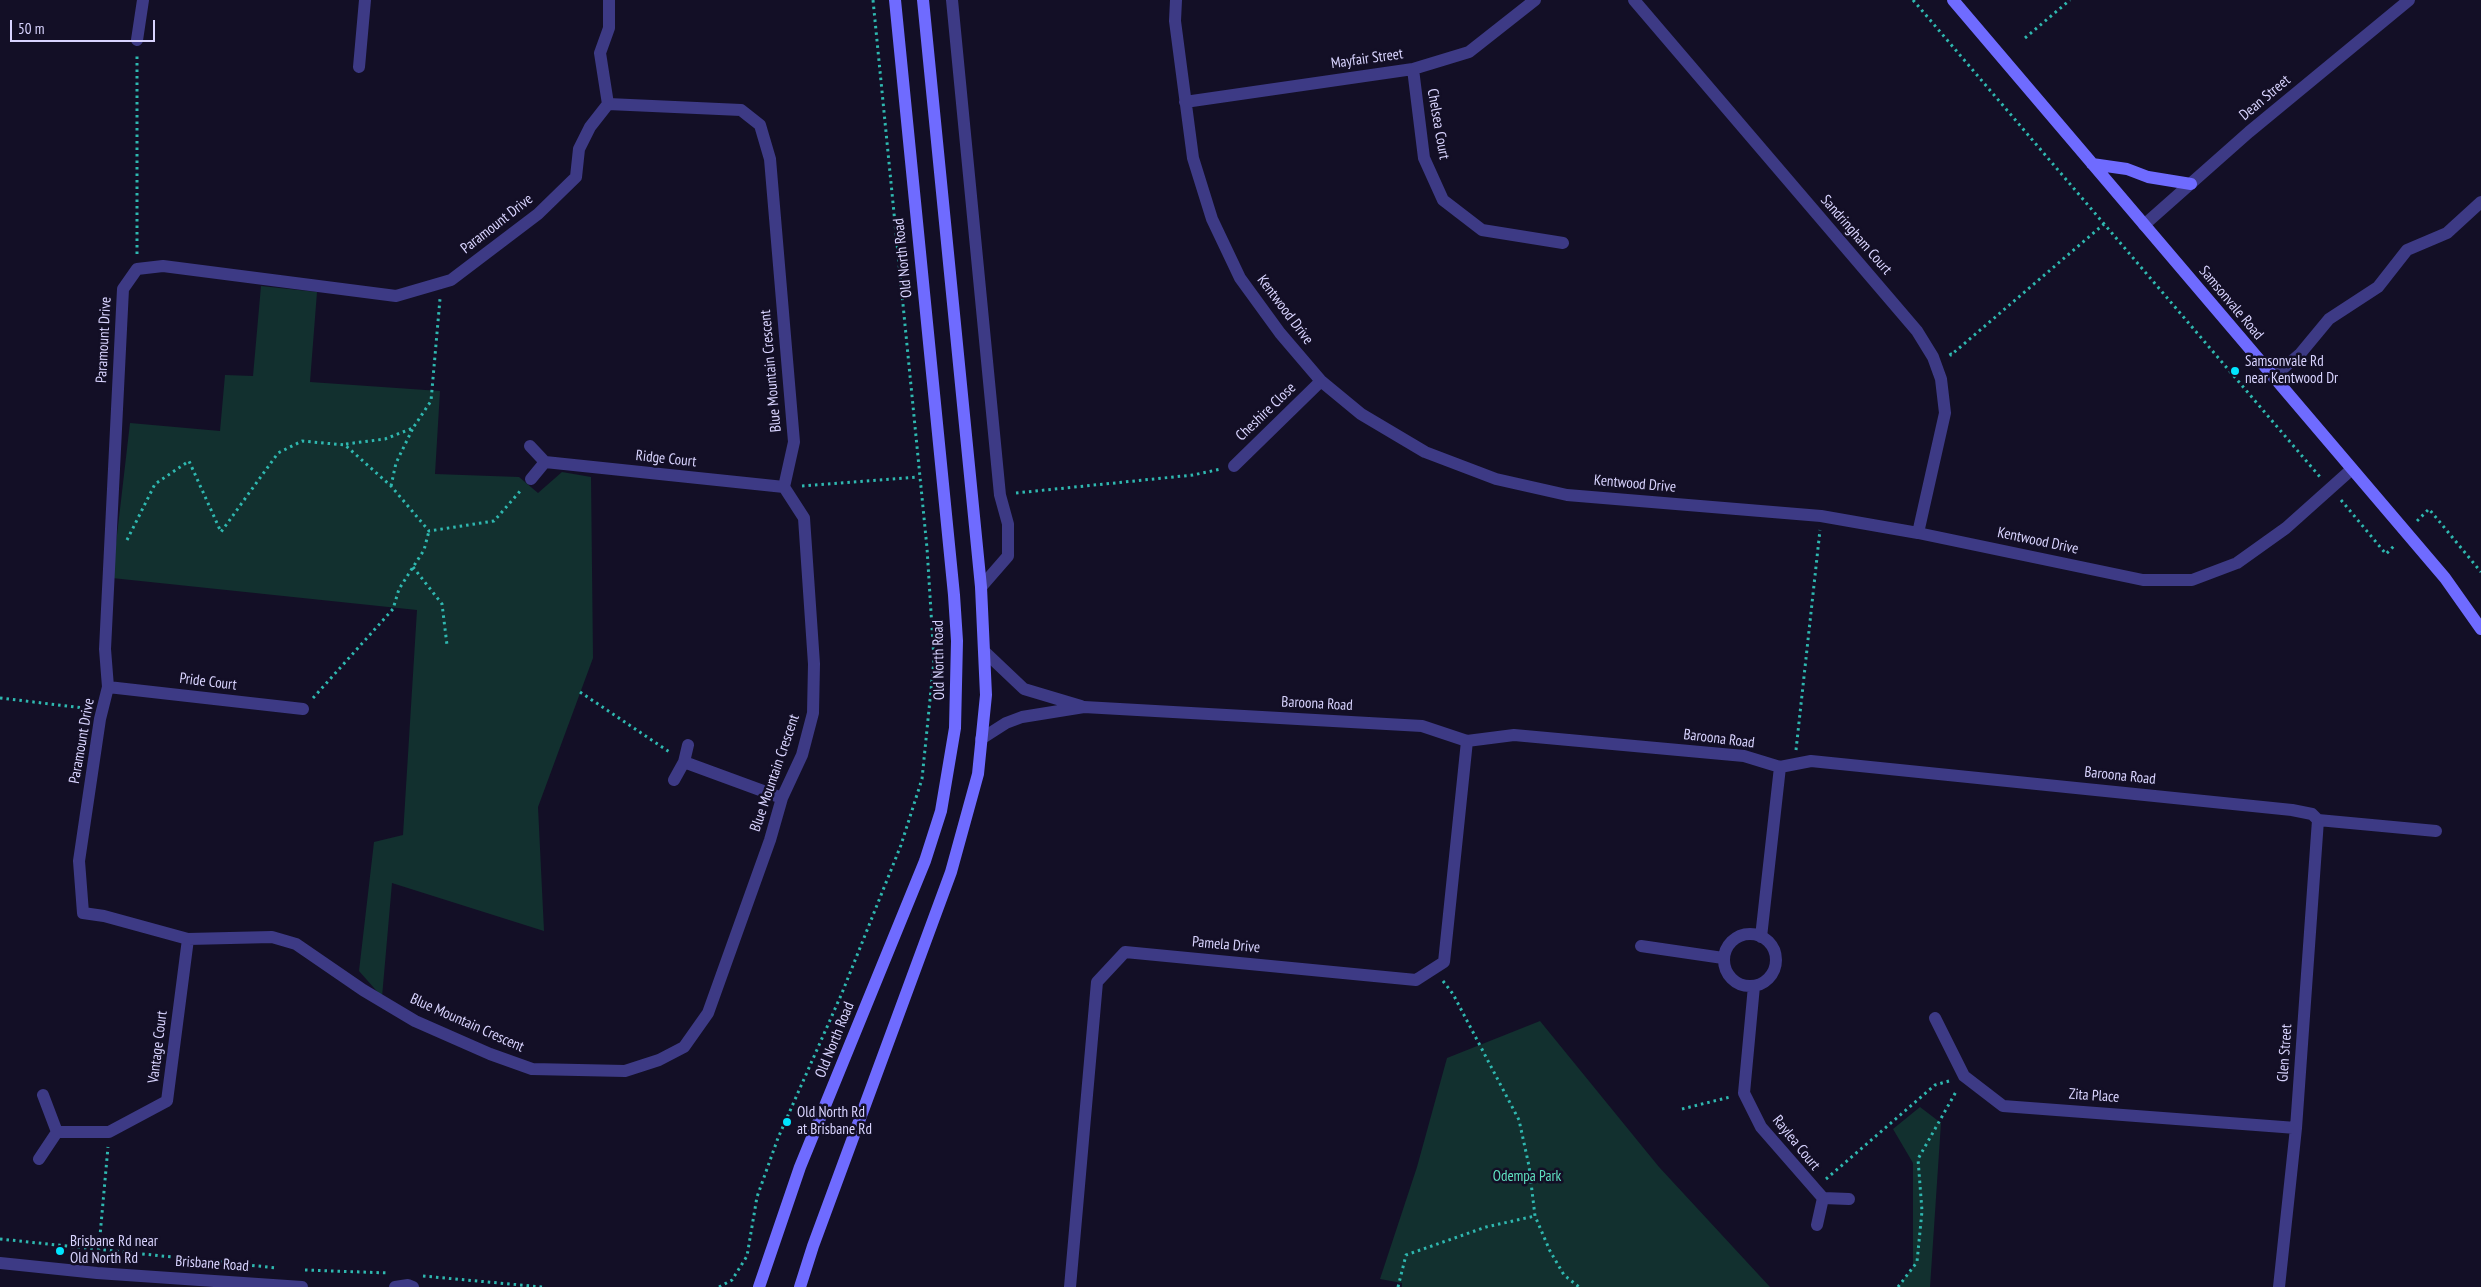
<!DOCTYPE html>
<html>
<head>
<meta charset="utf-8">
<style>
	body { margin:0 }
	#map { position:relative; width:2481px; height:1287px; overflow:hidden; background:#130f26; font-family:"PT Sans Narrow",sans-serif }
	canvas { display:block }
	.scale { position:absolute; left:10px; top:20px; width:145px; height:22px; box-sizing:border-box; border:2px solid #d9d4ff; border-top:0; padding-left:6px; font-size:15px; line-height:18px; white-space:nowrap; color:#d9d4ff; -webkit-text-stroke:4px #130f26; paint-order:stroke }
</style>
</head>
<body>
<div id="map">
<canvas width="2481" height="1287"></canvas>
<div class="scale">50 m</div>
</div>
<script>
const context = document.querySelector('canvas').getContext('2d');
context.lineJoin = 'round';
function fill(path, color) { context.fillStyle = color; context.fill(path, 'evenodd'); }
const shape = rows => new Path2D(rows.map(r => 'M' + r).join(''));
function stroke(path, color, width, dash) { context.strokeStyle = color; context.lineWidth = width; context.lineCap = dash ? 'butt' : 'round'; context.setLineDash(dash || []); context.stroke(path); }
function write(font, color, halo, rows, align = 'center') {
  context.font = font + ' "PT Sans Narrow",sans-serif'; context.lineWidth = 5; context.setLineDash([]); context.textBaseline = 'middle'; context.strokeStyle = halo; context.fillStyle = color; for (const [text, x, y, turn = 0] of rows) {
    context.save(); context.translate(x, y); context.rotate((+turn || 0) * Math.PI / 180); context.textAlign = isNaN(turn) ? turn : align; if (halo) context.strokeText(text, 0, 0); context.fillText(text, 0, 0); context.restore();
  }
}
const green = shape([
	[261,286,317,292,310,382,440,391,435,474,519,477,538,493,562,472,591,477,593,658,538,807,544,931,392,883,382,997,359,971,374,842,403,835,417,610,112,578,130,423,220,431,225,375,253,376],
	[1540,1021,1659,1167,1770,1287,1402,1287,1402,1283,1380,1279,1417,1167,1447,1058],
	[1920,1107,1941,1123,1930,1287,1898,1287,1913,1267,1913,1163,1893,1129]
]);
const path = shape([
	[1913,0,2320,477],
	[2025,38,2070,0],
	[137,254,137,55],
	[1950,353,1951,355,2104,224],
	[346,444,385,439,413,428,431,401,440,299],
	[391,486,396,463,413,428],
	[802,486,918,477],
	[1016,493,1193,475,1221,469],
	[2341,500,2386,554,2396,544],
	[2417,521,2429,509,2481,572],
	[127,540,155,484,189,461,221,532,278,453,302,441,345,445,391,486,429,531,494,521,522,489],
	[413,567,442,604,447,645],
	[580,692,671,753],
	[0,698,84,708,87,705],
	[313,698,393,609,399,589,424,550,429,531],
	[1796,750,1820,530],
	[1443,981,1453,994,1519,1120,1529,1166,1535,1216,1550,1251,1564,1275,1579,1287],
	[1682,1109,1730,1097],
	[1826,1179,1935,1085,1949,1081],
	[0,1239,277,1268],
	[98,1258,108,1147],
	[305,1270,389,1273],
	[423,1276,542,1287],
	[719,1287,732,1280,747,1256,757,1197,778,1138,842,993,901,845,922,779,934,660,927,548,873,0],
	[1398,1287,1406,1255,1486,1227,1535,1216],
	[1898,1287,1917,1262,1922,1211,1918,1159,1957,1090]
]);
const minor = shape([
	[952,0,1000,495,1008,524,1008,556,981,587],
	[1176,0,1175,21,1193,158,1212,219,1240,278,1280,333,1321,381,1361,414,1425,452,1496,479,1567,495,1821,516,1918,533,2143,580,2192,580,2237,563,2286,528,2352,469],
	[1634,0,1917,331,1933,357,1941,379,1945,413,1918,533],
	[137,40,143,0],
	[359,67,365,0],
	[1413,69,1424,158,1443,200,1482,230,1563,243],
	[1185,102,1413,69,1469,52,1535,0],
	[608,104,741,110,760,125,770,159,794,442,784,487,804,518,814,664,813,713,802,755,782,798,770,840,708,1013,684,1047,659,1060,625,1071,532,1069,490,1054,415,1021,363,990,296,944,272,937,188,939,104,916,83,913,79,861,100,719,108,687,105,649,123,289,137,269,163,266,396,296,451,280,538,214,576,177,579,149,590,127,608,104,600,53,609,28,609,0],
	[2144,225,2249,132,2409,0],
	[2273,377,2300,354,2329,319,2378,287,2407,250,2447,233,2481,202],
	[530,446,545,462,531,479],
	[545,462,784,487],
	[1234,466,1321,381],
	[986,653,1024,689,1081,706],
	[108,687,303,709],
	[981,739,1006,723,1022,717,1084,707,1422,726,1467,741,1514,735,1744,756,1780,767,1811,761,2292,810,2312,814,2318,820,2436,831],
	[684,762,782,798],
	[674,780,684,762,688,745],
	'1724 960a26 26 0 1 1 52 0a26 26 0 1 1-52 0Z',
	[1761,937,1780,767],
	[1641,946,1723,958],
	[1754,986,1744,1093,1761,1127,1823,1198],
	[1935,1018,1964,1076,2003,1106,2296,1128],
	[57,1132,109,1132,167,1101,188,939],
	[39,1159,57,1132,43,1095],
	[1817,1225,1823,1198,1849,1199],
	[0,1263,97,1273,302,1287],
	[395,1287,408,1285,413,1287],
	[1070,1287,1097,982,1125,952,1416,980,1444,962,1467,741],
	[2279,1287,2296,1128,2318,820]
]);
const secondary = shape([
	[1953,0,2445,578,2481,629],
	[2092,164,2127,169,2148,177,2191,184],
	[759,1287,800,1167,925,861,941,811,955,728,957,641,954,595,895,0],
	[800,1287,813,1246,951,872,978,774,986,695,981,587,923,0]
]);
const markers = [
	[2235,371,5,"#00e5ff"],
	[787,1122,5,"#00e5ff"],
	[60,1251,5,"#00e5ff"]
];
const streetNames = [
	["Mayfair Street",1367,59,-8],
	["Dean Street",2265,98,-40],
	["Chelsea Court",1438,124,80],
	["Paramount Drive",497,224,-38],
	["Sandringham Court",1856,235,49],
	["Old North Road",903,258,-96],
	["Samsonvale Road",2231,303,50],
	["Kentwood Drive",1285,310,53],
	["Paramount Drive",104,340,-87],
	["Blue Mountain Crescent",771,371,-95],
	["Cheshire Close",1266,412,-44],
	["Ridge Court",666,459,6],
	["Kentwood Drive",1635,484,5],
	["Kentwood Drive",2038,541,12],
	["Old North Road",939,660,-91],
	["Pride Court",208,682,7],
	["Baroona Road",1317,704,3],
	["Baroona Road",1719,739,7],
	["Paramount Drive",82,741,-80],
	["Blue Mountain Crescent",775,773,-71],
	["Baroona Road",2120,776,6],
	["Pamela Drive",1226,945,5],
	["Blue Mountain Crescent",467,1023,24],
	["Old North Road",835,1040,-68],
	["Vantage Court",158,1047,-83],
	["Glen Street",2285,1053,-86],
	["Zita Place",2094,1096,4],
	["Raylea Court",1796,1143,51],
	["Brisbane Road",212,1264,4]
];
const poiNames = [
	["Samsonvale Rd",2245,362],
	["near Kentwood Dr",2245,379],
	["Old North Rd",797,1113],
	["at Brisbane Rd",797,1130],
	["Brisbane Rd near",70,1242],
	["Old North Rd",70,1259]
];
const parkNames = [
	["Odempa Park",1527,1177]
];
fill(green, '#12302f');
stroke(path, '#2fb8b0', 3, [2.5, 4]);
stroke(minor, '#3d3a85', 12);
stroke(secondary, '#6f6bff', 12);
for (const [x, y, r, color] of markers) { const dot = new Path2D(); dot.arc(x, y, r, 0, 2 * Math.PI); context.fillStyle = color; context.fill(dot); stroke(dot, '#130f26', 2); }
write('15px', '#d9d4ff', '#130f26', streetNames);
write('15px', '#d9d4ff', '#130f26', poiNames, 'left');
write('15px', '#5fe0c0', '#130f26', parkNames);
</script>
</body>
</html>
